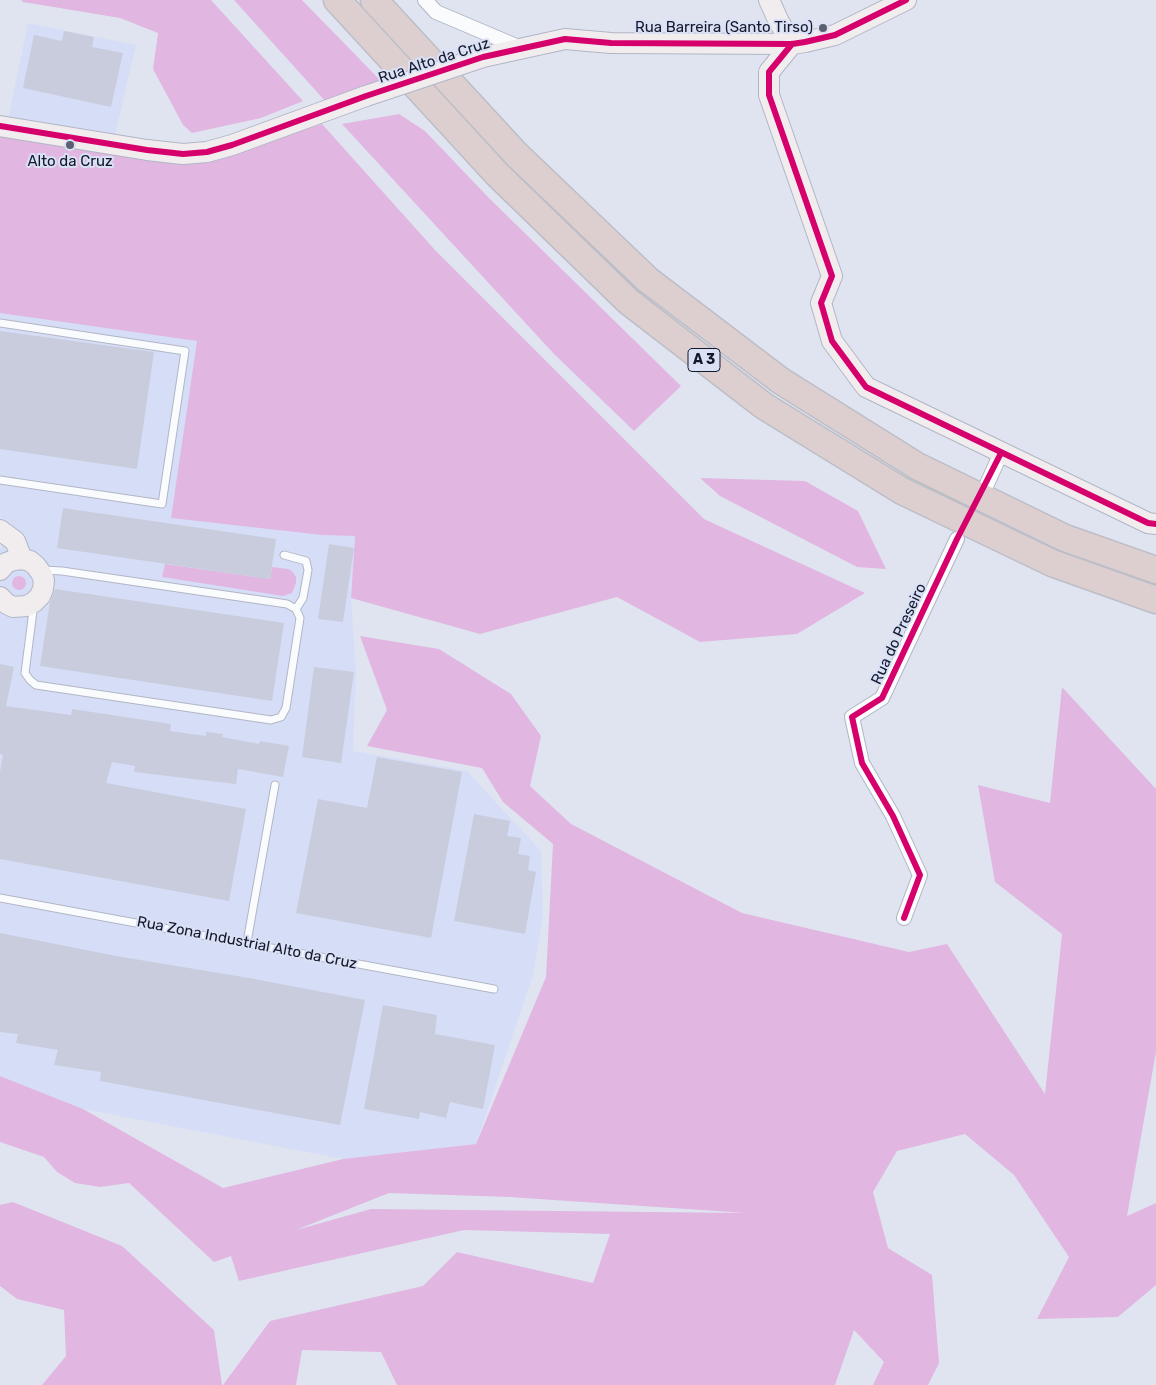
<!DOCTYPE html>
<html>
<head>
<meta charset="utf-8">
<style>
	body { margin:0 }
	canvas { display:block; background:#e0e4f0 }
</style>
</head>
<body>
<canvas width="1156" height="1385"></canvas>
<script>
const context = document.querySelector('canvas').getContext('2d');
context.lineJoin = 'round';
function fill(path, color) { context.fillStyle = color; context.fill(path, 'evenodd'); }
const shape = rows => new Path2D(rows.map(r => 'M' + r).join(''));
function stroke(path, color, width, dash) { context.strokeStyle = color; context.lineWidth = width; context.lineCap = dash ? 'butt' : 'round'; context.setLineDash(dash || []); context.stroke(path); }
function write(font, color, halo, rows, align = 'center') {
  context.font = font + ' Rubik,sans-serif'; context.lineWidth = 4; context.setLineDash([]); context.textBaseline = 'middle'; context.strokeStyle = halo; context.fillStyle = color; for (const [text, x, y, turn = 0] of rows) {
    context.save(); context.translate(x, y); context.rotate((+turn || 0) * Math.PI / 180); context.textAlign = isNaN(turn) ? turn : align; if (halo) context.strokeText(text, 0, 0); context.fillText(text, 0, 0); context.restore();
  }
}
const built = shape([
	[28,23,136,45,111,152,157,160,202,163,234,153,355,536,351,598,356,674,353,751,467,771,541,851,543,918,533,975,476,1144,343,1159,83,1109,0,1076,0,550,11,524,0,517,0,134,5,134]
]);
const green = shape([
	[21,0,211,0,303,101,261,118,192,133,183,125,153,69,158,33,120,18,23,2],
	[234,0,302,0,381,81,326,102],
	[399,114,425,131,488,197,681,386,634,431,554,354,342,124],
	[322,124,435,250,704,519,865,593,797,634,700,642,617,597,480,634,351,598,355,536,322,535,171,518,197,341,0,313,0,134,157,160,202,163],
	[700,478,805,481,858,511,886,569,857,567,720,496],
	[165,564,270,579,272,567,288,569,292,571,296,577,296,583,292,593,283,596,162,577],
	'12 583a7 7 0 1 1 14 0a7 7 0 1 1-14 0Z',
	[360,636,439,649,511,694,541,736,530,786,571,824,742,913,909,952,947,944,1045,1094,1062,934,995,882,978,785,1050,803,1062,687,1156,789,1156,1052,1127,1216,1156,1203,1156,1285,1118,1317,1037,1319,1069,1257,1014,1175,965,1134,897,1151,873,1192,888,1248,932,1275,939,1363,928,1385,873,1385,884,1362,854,1330,835,1385,397,1385,381,1352,302,1350,296,1385,223,1385,270,1321,423,1286,457,1252,593,1283,610,1234,464,1230,239,1281,231,1256,214,1262,129,1183,100,1187,75,1183,57,1172,44,1157,0,1142,0,1076,83,1109,223,1188,343,1159,476,1144,546,977,553,844,503,802,482,768,367,746,387,710],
	[389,1193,509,1197,746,1213,371,1209,296,1230],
	[13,1202,122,1246,214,1330,222,1385,42,1385,66,1356,64,1310,17,1299,0,1286,0,1205]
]);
const building = shape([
	[64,31,94,37,92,47,123,53,111,107,23,88,34,35,62,41],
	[0,331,154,352,137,469,0,449],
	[63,508,276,539,270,579,57,548],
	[329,544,354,548,343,622,318,619],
	[55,589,284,623,272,701,40,666,50,602],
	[0,664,14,667,6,706,71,715,72,709,171,724,170,731,206,736,206,732,223,734,222,737,259,744,260,741,289,746,283,777,238,769,236,784,134,772,135,766,112,762,106,783,246,809,229,901,0,859,0,772,3,755,0,754],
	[314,667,354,672,341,763,302,757],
	[377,757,462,772,431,938,296,913,318,799,367,808],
	[474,814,510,821,507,836,521,838,518,854,530,856,528,870,536,872,525,934,454,921],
	[0,933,116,956,249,978,365,1000,340,1125,100,1081,101,1072,54,1065,58,1050,16,1043,18,1034,0,1032],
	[383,1005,437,1015,435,1034,495,1045,483,1109,450,1102,446,1118,420,1112,419,1119,364,1109]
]);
const lane = shape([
	[0,323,185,351,162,504,0,480],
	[284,555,306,561,308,570,303,598,296,609],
	[31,605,33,611,25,673,30,680,36,685,271,720,281,717,286,708,300,618,296,609,287,604,62,571,43,570],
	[0,898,494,989],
	[247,942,275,785]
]);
const street = shape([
	[425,0,436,12,521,48],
	[987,484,1001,453],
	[904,918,920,875,893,816,862,763,852,717,882,698,957,539]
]);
const secondary = shape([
	[769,0,779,22,792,44],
	[792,44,769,72,769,95,832,276,821,303,832,341,866,387,1148,523,1156,524],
	[483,57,565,39,611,43,792,44,805,42,835,35,906,0],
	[0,126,147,150,183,154,207,152,232,145,366,96],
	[0,530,15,541,22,559],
	[0,570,6,563,14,560,22,559,30,561,36,566,41,573,44,580,43,589,40,596,34,602,27,606,13,607,7,604,0,597]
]);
const highway = shape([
	[337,0,497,174,629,302,764,406,902,491,1052,563,1156,600],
	[374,0,517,155,648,280,781,381,917,466,1065,538,1156,570]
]);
const secondaryBridge = shape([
	[366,96,483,57]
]);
const cycleway = shape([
	[792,44,769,72,769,95,832,276,821,303,832,341,866,387,1148,523,1156,524],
	[0,126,147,150,183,154,207,152,232,145,366,96,483,57,565,39,611,43,792,44,805,42,835,35,906,0],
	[904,918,920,875,893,816,862,763,852,717,882,698,957,539,1001,453]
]);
const markers = [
	[823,28,5,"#5b5f70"],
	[70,145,5,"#5b5f70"]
];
const shields = [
	[704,360,32]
];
const shieldNames = [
	["A 3",704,360]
];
const poiNames = [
	["Rua Barreira (Santo Tirso)",813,28],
	["Alto da Cruz",70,162,"center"]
];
const streetNames = [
	["Rua Alto da Cruz",434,61,-18],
	["Rua do Preseiro",899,634,-65],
	["Rua Zona Industrial Alto da Cruz",247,943,11]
];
fill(built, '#d6def7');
fill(green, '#e1b7e2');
fill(building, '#c8ccdc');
stroke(lane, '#b1b6c5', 9);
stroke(street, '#b1b6c5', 16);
stroke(secondary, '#b1b6c5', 22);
stroke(highway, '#bcbec7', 29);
stroke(lane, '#fafbfd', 7);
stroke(street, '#fafbfd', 14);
stroke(secondary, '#f1edef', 20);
stroke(highway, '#ddcfcf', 26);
stroke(secondaryBridge, '#b1b6c5', 22, []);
stroke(secondaryBridge, '#f1edef', 20);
stroke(cycleway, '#d6006c', 6);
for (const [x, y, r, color] of markers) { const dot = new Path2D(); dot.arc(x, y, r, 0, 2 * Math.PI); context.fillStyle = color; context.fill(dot); stroke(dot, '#dae1f6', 2); }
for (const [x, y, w] of shields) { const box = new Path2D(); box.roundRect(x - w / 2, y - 11.5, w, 23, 4); context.fillStyle = '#dae1f6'; context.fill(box); stroke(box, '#13182b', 1); }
write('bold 14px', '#13182b', null, shieldNames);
write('15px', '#13182b', '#dae1f6', poiNames, 'right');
write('15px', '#13182b', '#dae1f6', streetNames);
</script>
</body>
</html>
